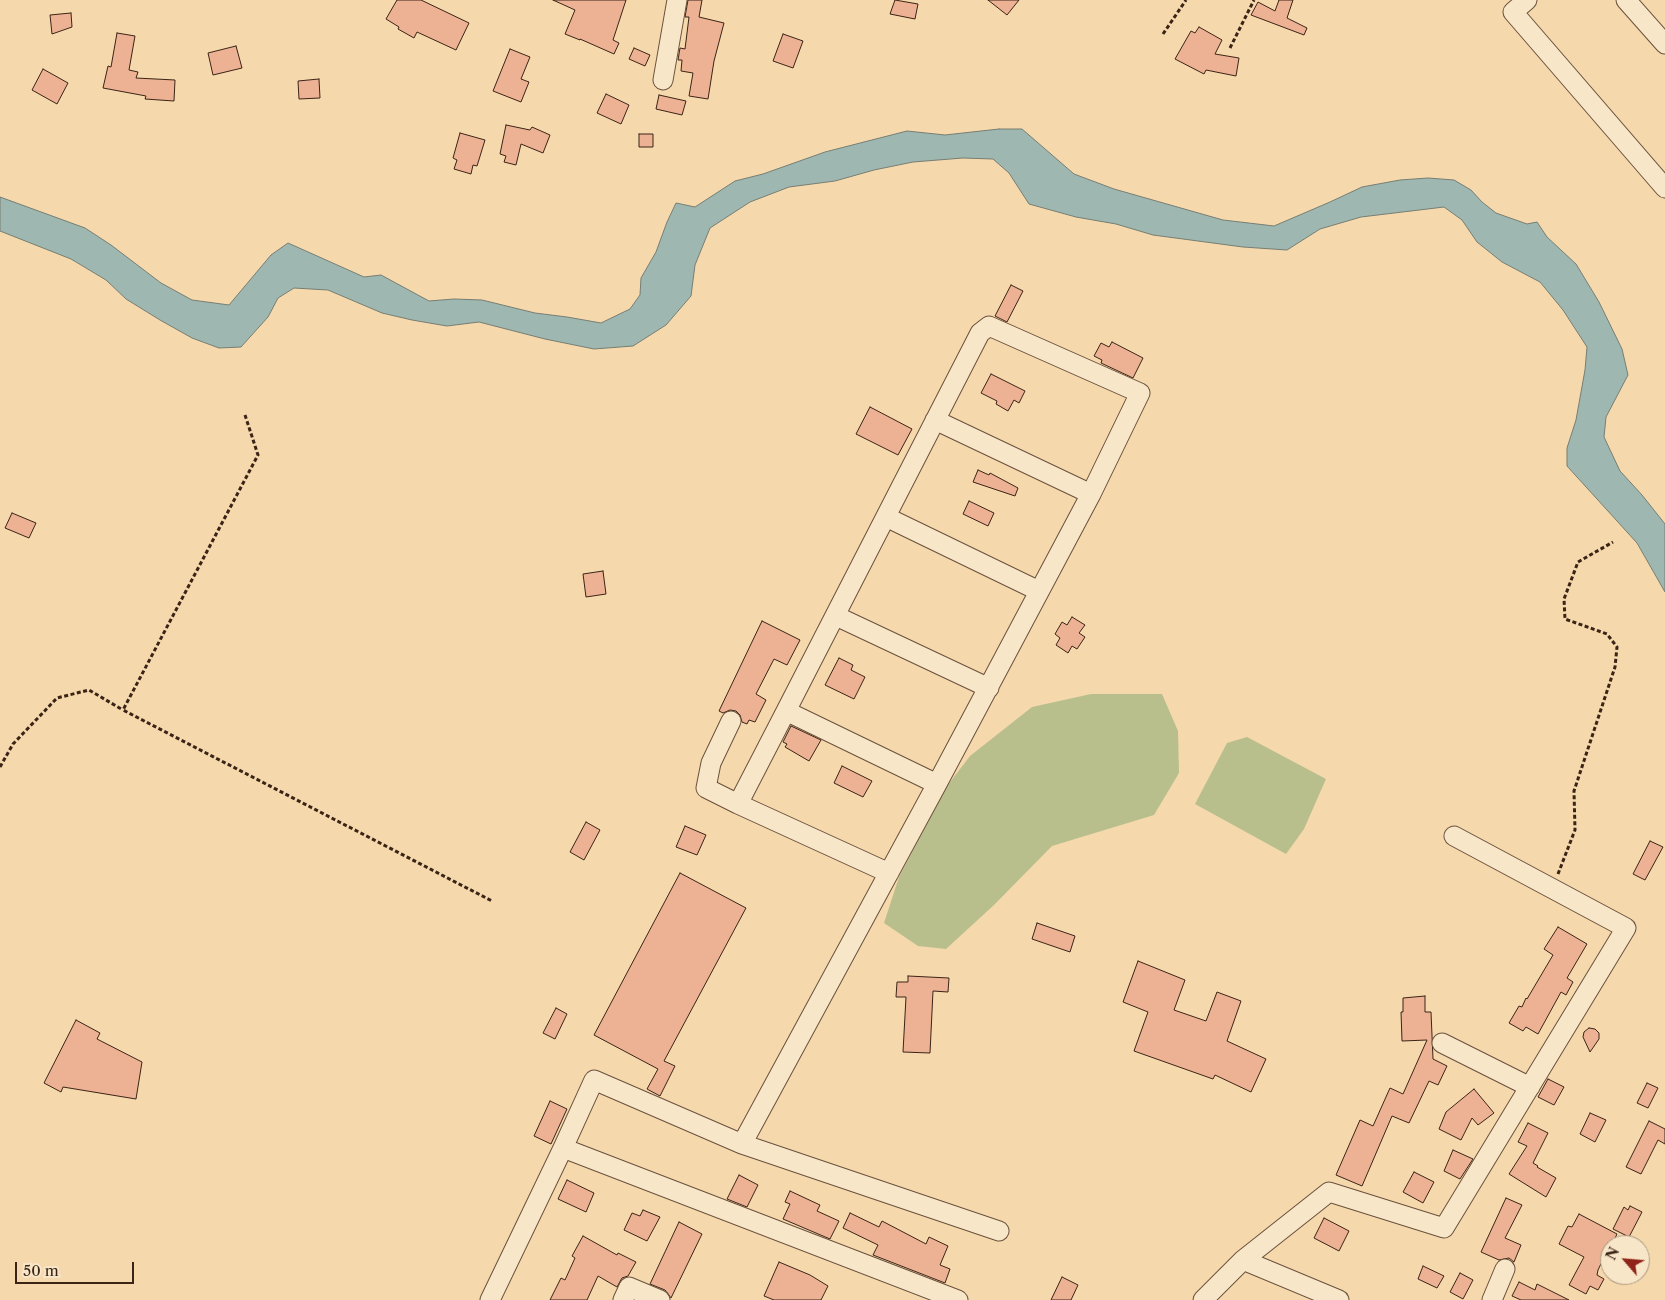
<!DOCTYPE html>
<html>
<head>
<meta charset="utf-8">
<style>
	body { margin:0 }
	#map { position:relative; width:1665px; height:1300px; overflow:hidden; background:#f5d8ac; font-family:"Libre Caslon Text",serif }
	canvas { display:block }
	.north { position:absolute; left:1600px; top:1235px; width:50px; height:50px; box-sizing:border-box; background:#f8e6c9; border:1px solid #ac9881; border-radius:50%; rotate:297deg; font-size:14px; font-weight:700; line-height:20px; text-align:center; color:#3b2416 }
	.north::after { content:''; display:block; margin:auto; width:18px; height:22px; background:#8f2418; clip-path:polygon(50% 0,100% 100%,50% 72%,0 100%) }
	.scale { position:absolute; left:15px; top:1262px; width:119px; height:22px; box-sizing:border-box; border:2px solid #3b2416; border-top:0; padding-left:6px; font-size:15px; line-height:18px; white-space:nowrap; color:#3b2416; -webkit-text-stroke:4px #f8e6c9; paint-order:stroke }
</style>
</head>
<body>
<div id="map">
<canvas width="1665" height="1300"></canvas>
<div class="north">N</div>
<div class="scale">50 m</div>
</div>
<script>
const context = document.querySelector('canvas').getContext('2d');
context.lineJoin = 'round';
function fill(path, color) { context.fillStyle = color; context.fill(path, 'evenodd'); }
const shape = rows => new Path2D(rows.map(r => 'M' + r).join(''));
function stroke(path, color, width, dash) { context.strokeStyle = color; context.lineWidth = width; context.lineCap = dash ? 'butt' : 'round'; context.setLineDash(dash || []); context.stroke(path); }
const green = shape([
	[1091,694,1162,694,1178,731,1179,773,1154,815,1052,846,994,905,946,949,918,946,884,923,899,877,947,786,970,756,1032,707],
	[1247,737,1326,779,1304,829,1286,854,1195,804,1227,743]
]);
const water = shape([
	[999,129,1022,129,1074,174,1114,189,1223,220,1274,226,1330,202,1362,187,1400,180,1428,178,1454,180,1471,190,1482,202,1496,213,1527,224,1537,222,1547,237,1576,264,1599,302,1622,349,1628,375,1606,417,1604,437,1620,471,1642,495,1665,524,1665,592,1637,543,1567,466,1567,448,1576,420,1585,370,1587,347,1563,310,1540,282,1502,262,1477,242,1462,220,1444,207,1361,217,1320,229,1287,250,1243,247,1153,235,1116,224,1076,217,1029,204,1009,173,993,159,963,158,913,162,874,170,835,181,789,187,750,202,710,228,695,265,691,296,666,325,633,346,594,349,545,339,479,322,447,326,412,320,382,313,328,290,294,288,278,298,268,317,241,347,219,348,192,338,160,320,126,299,106,280,71,259,0,231,0,197,85,228,111,245,161,283,192,300,229,305,271,255,288,243,364,277,381,275,429,301,454,299,482,300,535,313,567,317,601,323,630,309,640,295,641,278,656,252,667,222,676,203,695,207,735,181,763,174,825,152,907,131,945,135,999,129]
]);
const building = shape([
	[397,0,421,0,469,23,456,50,417,32,414,38,398,29,399,27,386,19,397,0],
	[553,0,626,0,613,40,619,43,614,54,580,39,580,40,565,34,575,10,553,0],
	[688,0,702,0,699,17,724,23,714,61,708,99,689,96,693,73,681,71,682,60,678,60,680,48,685,49,689,17,685,17,688,0],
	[895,0,918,4,915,19,890,14,895,0],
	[988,0,1019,0,1007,15,988,0],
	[1279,0,1293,0,1287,18,1307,28,1304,35,1251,15,1258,2,1275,11,1279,0],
	[71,13,72,27,52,34,50,15,71,13],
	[1199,27,1222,40,1215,54,1239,58,1236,76,1206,70,1204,74,1175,59,1191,31,1195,33,1199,27],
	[117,33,135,36,129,70,138,72,136,78,175,80,174,101,145,99,146,96,103,88,108,66,111,67,117,33],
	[783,34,803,41,793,68,773,61,783,34],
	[236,46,242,68,213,75,208,53,236,46],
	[634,48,650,55,645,66,629,59,634,48],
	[510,49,530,57,521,79,529,82,521,102,493,91,510,49],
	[43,69,68,83,57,104,32,90,43,69],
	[319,79,320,98,299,99,298,81,319,79],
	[606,94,629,105,621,124,597,113,606,94],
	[659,95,686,101,682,115,656,109,659,95],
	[506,125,530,130,532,127,550,135,543,153,521,144,516,165,504,162,506,156,500,154,506,125],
	[460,133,485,140,477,166,473,165,471,174,454,169,457,160,453,158,460,133],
	[639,134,653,134,653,147,639,147,639,134],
	[1011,285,1023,291,1007,322,995,316,1011,285],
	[1112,342,1143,358,1133,378,1101,363,1102,360,1094,356,1101,343,1109,347,1112,342],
	[991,374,1025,391,1019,403,1014,400,1008,411,996,404,997,401,981,393,991,374],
	[870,407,912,429,898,455,856,434,870,407],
	[978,470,989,475,990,473,1018,488,1015,496,973,482,978,470],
	[969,501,994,513,988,526,963,514,969,501],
	[12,513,36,523,29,538,5,528,12,513],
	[603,571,606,594,586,597,583,574,603,571],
	[1072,617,1085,625,1079,633,1085,637,1077,649,1072,646,1068,653,1056,645,1060,638,1055,634,1062,622,1067,625,1072,617],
	[762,621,800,640,787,665,774,659,756,694,766,700,755,722,749,720,747,724,742,722,740,715,736,711,730,710,723,713,719,711,762,621],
	[839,658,853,665,851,670,865,677,854,699,825,685,839,658],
	[791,726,821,740,809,761,785,747,787,744,783,742,791,726],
	[842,766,872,781,863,797,834,783,842,766],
	[586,822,600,830,584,860,570,852,586,822],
	[685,826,706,835,697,855,676,847,685,826],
	[1650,841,1663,847,1645,880,1633,874,1650,841],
	[680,873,746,908,664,1061,675,1066,660,1096,647,1089,658,1069,594,1035,680,873],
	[1037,923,1075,936,1070,952,1032,939,1037,923],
	[1558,927,1587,944,1567,978,1573,982,1566,995,1561,992,1538,1034,1526,1027,1523,1031,1509,1023,1519,1006,1522,1007,1526,998,1527,999,1553,955,1544,949,1558,927],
	[1138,961,1185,980,1174,1010,1206,1021,1217,992,1241,1001,1227,1041,1266,1059,1251,1092,1215,1075,1213,1079,1134,1051,1148,1012,1123,1002,1138,961],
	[908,976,949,978,948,992,933,991,930,1053,903,1052,906,997,896,997,897,982,908,982,908,976],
	[1425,996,1425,1012,1431,1012,1433,1059,1447,1066,1438,1085,1429,1081,1409,1123,1392,1116,1362,1186,1336,1175,1360,1120,1373,1126,1390,1088,1403,1094,1427,1040,1402,1041,1401,1012,1403,1012,1403,998,1425,996],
	[556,1008,567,1014,555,1039,543,1033,556,1008],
	[76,1020,100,1033,97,1039,142,1062,136,1099,63,1087,61,1092,44,1083,76,1020],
	[1589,1028,1595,1029,1599,1033,1599,1039,1590,1052,1583,1037,1584,1032,1589,1028],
	[1548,1079,1564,1087,1554,1105,1538,1097,1548,1079],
	[1647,1083,1658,1088,1648,1108,1637,1103,1647,1083],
	[1474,1089,1494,1113,1478,1125,1472,1118,1461,1140,1439,1129,1446,1112,1474,1089],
	[550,1101,567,1109,551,1144,534,1136,550,1101],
	[1590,1113,1606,1120,1595,1142,1580,1134,1590,1113],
	[1649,1121,1665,1129,1665,1144,1658,1140,1641,1174,1626,1167,1649,1121],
	[1528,1123,1548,1133,1533,1163,1538,1166,1537,1167,1556,1178,1546,1197,1509,1174,1527,1146,1518,1142,1528,1123],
	[1453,1150,1473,1159,1460,1179,1444,1171,1453,1150],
	[1414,1172,1434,1182,1423,1203,1403,1192,1414,1172],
	[739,1175,758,1185,747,1207,727,1199,739,1175],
	[567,1180,594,1193,586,1212,558,1199,567,1180],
	[790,1191,820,1205,817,1211,839,1221,830,1239,783,1219,790,1204,785,1202,790,1191],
	[1506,1198,1522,1205,1505,1238,1521,1245,1514,1262,1509,1258,1499,1260,1481,1252,1506,1198],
	[1630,1206,1642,1212,1629,1237,1613,1229,1624,1207,1628,1210,1630,1206],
	[643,1210,660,1217,647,1241,624,1230,632,1213,640,1216,643,1210],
	[850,1213,879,1227,882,1221,926,1244,929,1237,948,1246,940,1265,950,1269,945,1283,873,1255,878,1245,843,1228,850,1213],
	[1579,1214,1617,1234,1612,1245,1610,1245,1598,1270,1597,1275,1604,1279,1598,1290,1590,1286,1586,1294,1569,1285,1584,1257,1559,1244,1568,1226,1572,1227,1579,1214],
	[1324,1218,1349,1231,1339,1251,1314,1238,1324,1218],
	[679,1222,702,1234,671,1298,665,1290,650,1284,679,1222],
	[583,1236,617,1255,618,1253,636,1262,628,1276,622,1278,617,1287,598,1276,587,1300,550,1300,561,1278,565,1280,575,1258,572,1256,583,1236],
	[779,1262,810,1275,828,1286,821,1300,774,1300,764,1296,779,1262],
	[1423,1266,1444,1276,1437,1288,1418,1279,1423,1266],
	[1460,1273,1473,1280,1463,1299,1450,1292,1460,1273],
	[1062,1277,1078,1285,1071,1300,1051,1300,1062,1277],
	[1519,1282,1535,1290,1537,1284,1569,1300,1521,1300,1512,1296,1519,1282]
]);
const path = shape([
	[1163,34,1186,0],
	[1230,48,1254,0],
	[245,415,258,455,123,710,492,901],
	[0,767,13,744,57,698,89,690,123,710],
	[1558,874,1575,830,1574,791,1615,667,1617,647,1607,634,1565,619,1564,599,1578,562,1613,542]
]);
const minor = shape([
	[1527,0,1513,12,1665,188],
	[1626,0,1665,44],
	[663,80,677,0],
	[935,420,1091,494],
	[886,517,1039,591],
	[836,616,989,688],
	[786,711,738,804,889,873],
	[731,721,711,763,706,788,738,804],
	[1442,1043,1530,1087],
	[742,1144,999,1231],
	[563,1148,958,1300],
	[1243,1260,1339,1300],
	[490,1300,563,1148,594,1080,742,1144,937,784,1091,494,1140,393,989,326,980,333,786,711,937,784],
	[623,1300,629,1287,660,1300],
	[1203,1300,1243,1260,1329,1192,1444,1228,1626,928,1454,836],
	[1492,1300,1505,1269]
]);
fill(green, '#b8bf8c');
fill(water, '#9eb8b1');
stroke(water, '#767d73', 1);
fill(building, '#edb194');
stroke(building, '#3b2416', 1);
stroke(minor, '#6a513c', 21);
stroke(path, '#3b2416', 3, [4, 2.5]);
stroke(minor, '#f8e6c9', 19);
</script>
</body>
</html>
